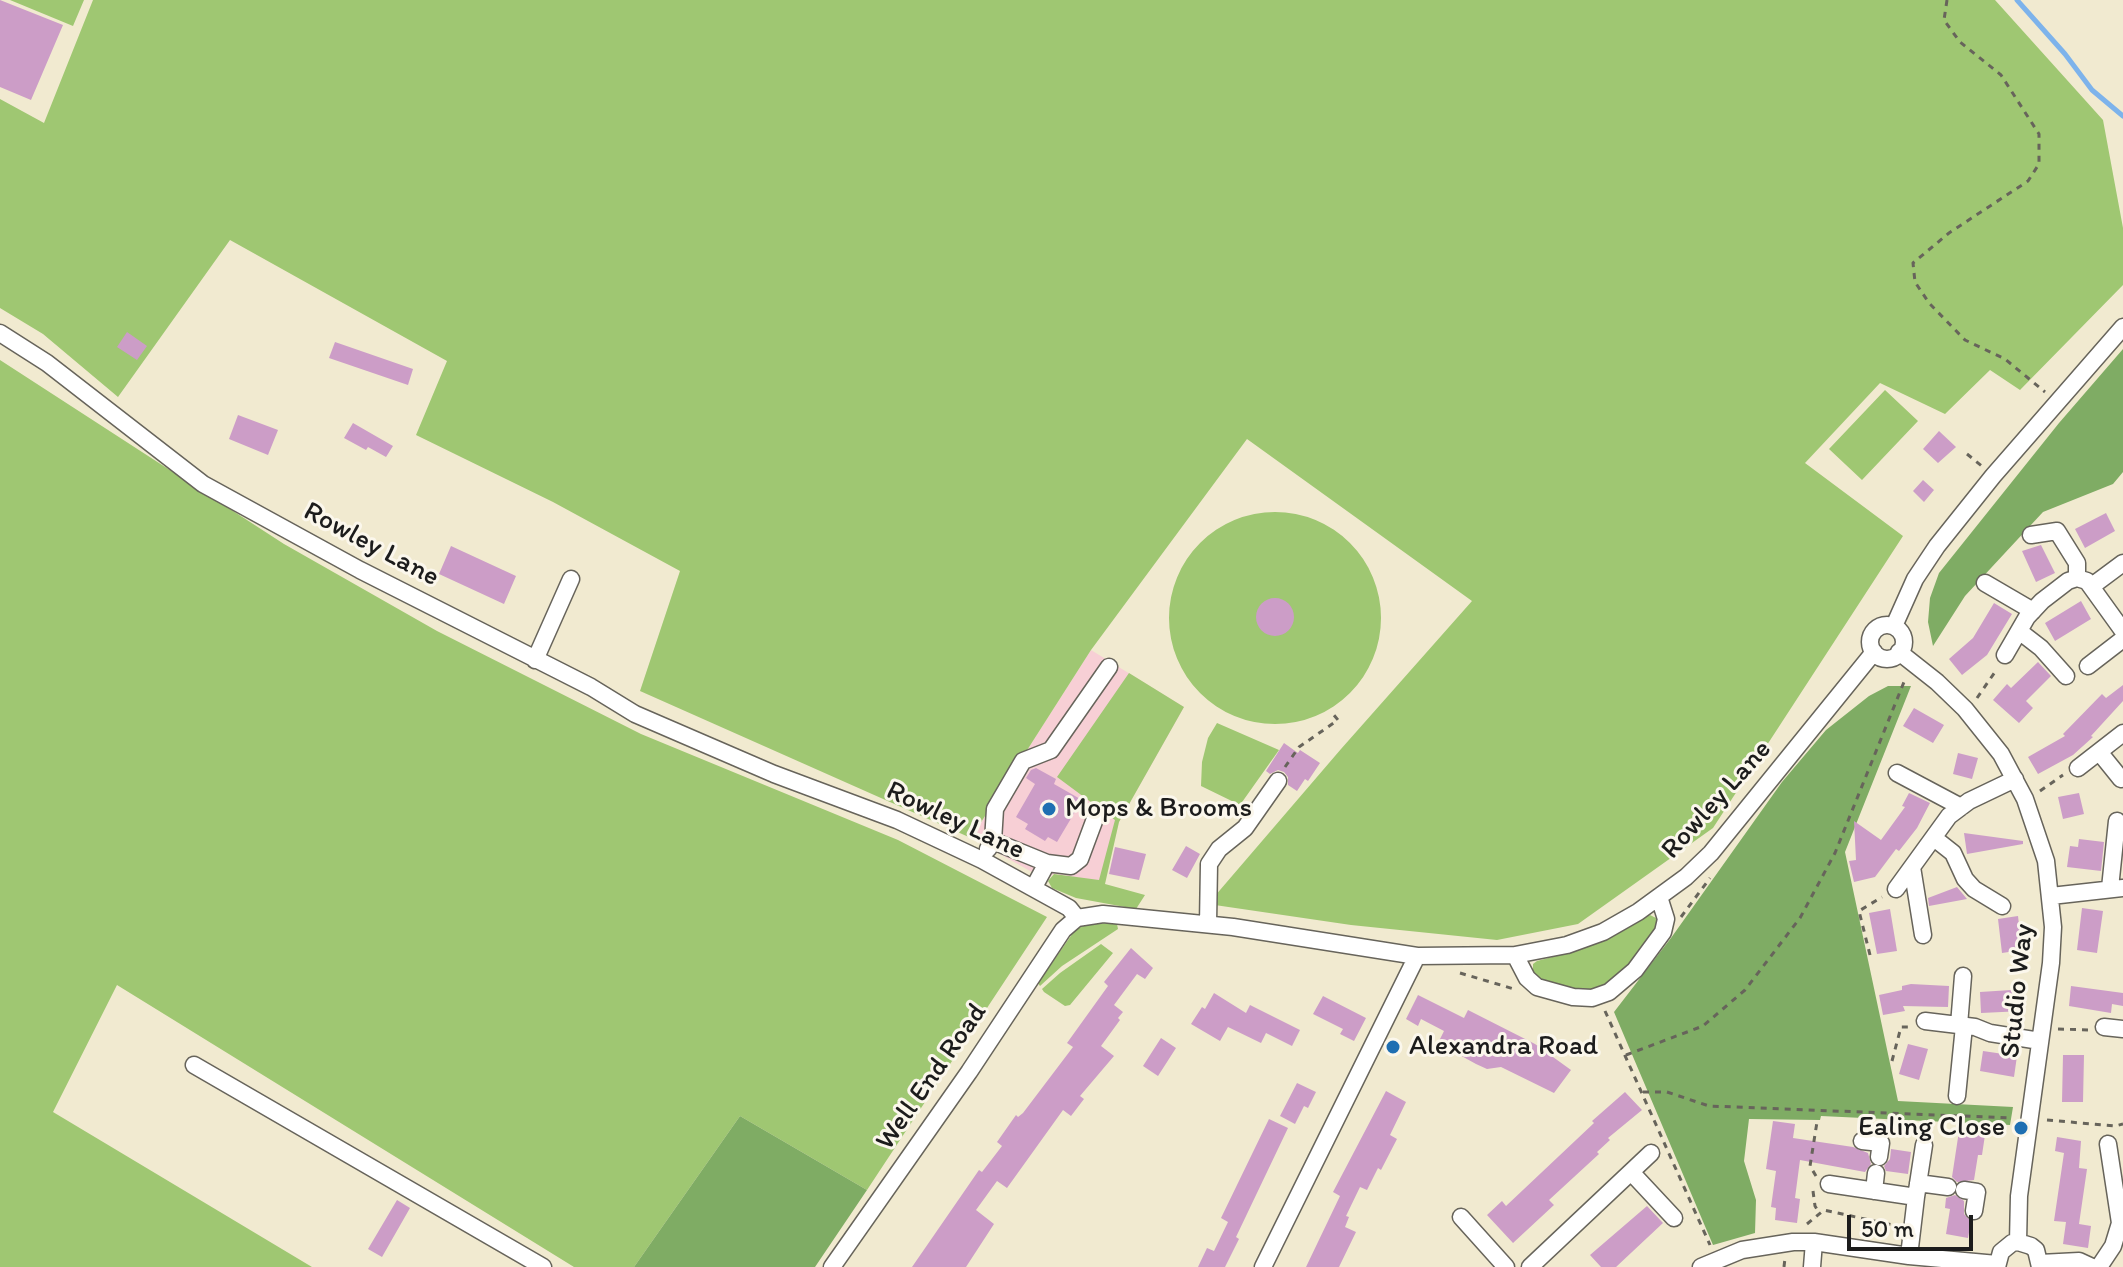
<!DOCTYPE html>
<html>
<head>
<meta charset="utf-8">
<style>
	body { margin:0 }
	#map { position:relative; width:2123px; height:1267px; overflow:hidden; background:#f1ead0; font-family:Itim,sans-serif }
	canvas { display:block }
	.scale { position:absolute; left:1847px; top:1215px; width:126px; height:36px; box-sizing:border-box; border:4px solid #1c1c1c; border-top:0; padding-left:10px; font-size:24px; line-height:28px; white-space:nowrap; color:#1c1c1c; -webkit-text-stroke:6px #fbf7ec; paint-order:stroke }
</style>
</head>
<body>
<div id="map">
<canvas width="2123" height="1267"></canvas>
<div class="scale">50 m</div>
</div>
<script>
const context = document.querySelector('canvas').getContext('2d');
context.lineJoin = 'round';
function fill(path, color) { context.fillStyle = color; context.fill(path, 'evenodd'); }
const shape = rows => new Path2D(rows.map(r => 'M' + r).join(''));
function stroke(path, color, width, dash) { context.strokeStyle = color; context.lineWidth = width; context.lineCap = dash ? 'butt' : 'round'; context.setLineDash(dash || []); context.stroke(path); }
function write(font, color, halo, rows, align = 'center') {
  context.font = font + ' Itim,sans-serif'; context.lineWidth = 6; context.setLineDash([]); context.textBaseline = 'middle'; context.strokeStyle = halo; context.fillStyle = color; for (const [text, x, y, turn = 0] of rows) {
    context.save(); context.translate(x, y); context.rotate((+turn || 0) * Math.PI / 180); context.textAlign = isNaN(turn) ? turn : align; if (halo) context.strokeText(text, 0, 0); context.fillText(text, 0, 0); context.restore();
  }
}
const built = shape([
	[1091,650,1184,707,1119,822,1105,882,1054,874,1049,877,1032,872,971,838]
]);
const green = shape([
	[10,0,84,0,73,26],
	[93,0,1995,0,2103,120,2123,228,2123,285,2020,390,1990,370,1945,414,1880,383,1805,463,1903,536,1713,828,1578,924,1497,940,1351,925,1208,904,1341,749,1472,601,1247,439,1091,650,971,838,640,691,680,571,553,502,416,435,447,361,230,240,118,397,43,334,0,308,0,99,44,123],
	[0,360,284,544,437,631,641,734,898,840,1047,917,867,1190,740,1116,634,1267,574,1267,117,985,53,1112,312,1267,0,1267],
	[1885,390,1918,421,1862,480,1829,449],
	'1169 618a106 106 0 1 1 212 0a106 106 0 1 1-212 0Z',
	[1129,673,1184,707,1119,822,1105,884,1145,895,1136,909,1076,898,1052,888,1048,881,1054,874,1099,880,1115,820,1057,777],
	[1217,723,1279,750,1240,805,1201,786,1202,762,1208,738],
	[1650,915,1656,918,1658,923,1655,929,1624,970,1609,983,1597,989,1574,990,1540,979,1533,973,1533,964,1537,961,1579,950],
	[1099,923,1117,924,1118,929,1062,966,1040,986,1038,983,1075,930,1085,925],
	[1101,944,1113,953,1070,1005,1065,1006,1044,992,1042,989,1060,973]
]);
const forest = shape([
	[2123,349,2123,472,2113,484,2043,512,1965,596,1933,646,1928,622,1930,598,1939,573,2059,423],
	[1888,686,1911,686,1845,852,1898,1101,2013,1107,2010,1125,1821,1116,1820,1120,1749,1119,1744,1161,1756,1200,1755,1233,1713,1245,1614,1012,1671,938,1782,782,1826,730,1869,696],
	[740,1116,867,1190,815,1267,634,1267]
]);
const stream = shape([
	[2017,0,2065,54,2092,90,2123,116]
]);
const building = shape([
	[0,0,63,25,31,100,0,87],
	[127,332,147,346,137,360,117,347],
	[335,342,413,369,408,385,329,358],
	[238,415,278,430,268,455,229,439],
	[353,423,393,446,386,457,368,447,366,450,344,438],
	[1939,431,1956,447,1938,463,1923,449],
	[1923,480,1934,490,1924,502,1913,491],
	[2106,513,2115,531,2085,548,2075,529],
	[2041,545,2055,573,2036,582,2022,551],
	[451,546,516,576,504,604,439,574],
	'1256 617a19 19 0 1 1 38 0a19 19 0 1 1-38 0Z',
	[2081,601,2091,619,2055,641,2045,623],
	[1994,603,2012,614,1987,655,1962,675,1949,659,1973,638],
	[2038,662,2051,676,2026,701,2033,708,2019,723,1993,700,2007,684,2011,688],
	[2123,685,2123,701,2091,736,2093,737,2073,755,2038,774,2028,757,2065,736,2063,734,2102,694,2106,698],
	[1914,708,1944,725,1933,743,1903,726],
	[1284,743,1298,753,1300,750,1320,763,1308,781,1305,779,1297,791,1288,785,1288,777,1284,772,1278,770,1270,774,1266,771],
	[1958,753,1978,758,1972,779,1953,774],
	[1036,768,1056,779,1054,784,1082,800,1057,842,1048,837,1045,841,1025,829,1028,824,1016,817,1035,784,1026,778,1031,770],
	[1909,793,1930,803,1917,828,1899,851,1896,849,1875,877,1854,882,1849,861,1856,860,1854,821,1881,840,1905,807,1902,806],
	[2079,793,2084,814,2063,819,2058,797],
	[1964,833,2023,841,2023,844,1967,854],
	[2079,839,2104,842,2101,871,2067,867,2070,846,2078,847],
	[1186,846,1200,854,1187,878,1172,870],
	[1115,847,1146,854,1139,880,1109,874],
	[1957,887,1967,899,1929,906,1928,898],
	[2082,908,2103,911,2097,953,2077,950],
	[1890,909,1897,951,1877,954,1869,913],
	[2018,916,2022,950,2002,953,1998,919],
	[1131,948,1153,968,1145,979,1137,974,1114,1005,1123,1012,1118,1018,1120,1020,1101,1046,1114,1056,1080,1096,1084,1099,1071,1116,1063,1110,1007,1188,997,1181,976,1210,994,1224,966,1267,912,1267,979,1170,982,1172,1002,1146,997,1142,1016,1115,1018,1117,1023,1113,1073,1047,1067,1043,1108,986,1104,982],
	[1911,984,1949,986,1948,1007,1903,1006,1905,1011,1883,1015,1879,995,1902,990,1902,986],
	[2071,986,2123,993,2123,1006,2112,1004,2111,1013,2069,1006],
	[2011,990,2022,990,2023,1011,1981,1013,1980,992],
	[1214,993,1246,1013,1250,1005,1300,1030,1292,1046,1266,1033,1261,1043,1228,1027,1220,1041,1191,1024,1202,1007,1205,1009],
	[1418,995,1464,1018,1468,1010,1535,1044,1571,1070,1554,1093,1501,1067,1487,1069,1476,1064,1438,1043,1444,1031,1421,1019,1418,1026,1406,1019],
	[1323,996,1366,1018,1354,1041,1340,1034,1343,1029,1313,1014],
	[1161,1038,1176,1048,1158,1076,1143,1066],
	[1908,1044,1928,1049,1919,1080,1899,1074],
	[1983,1051,2017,1056,2014,1077,1980,1071],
	[2063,1055,2084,1055,2083,1102,2062,1102],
	[1297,1083,1316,1092,1308,1108,1304,1106,1295,1124,1280,1116],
	[1386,1091,1406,1102,1390,1135,1397,1139,1381,1170,1378,1168,1367,1190,1360,1187,1346,1216,1349,1217,1345,1227,1356,1232,1339,1267,1306,1267,1340,1196,1333,1192],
	[1625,1092,1642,1110,1608,1138,1610,1140,1597,1152,1599,1154,1549,1200,1554,1205,1513,1243,1487,1215,1502,1201,1506,1206,1594,1123,1592,1121],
	[1269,1119,1288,1128,1236,1237,1239,1239,1225,1267,1198,1267,1207,1248,1214,1251,1228,1222,1221,1218],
	[1773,1121,1795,1124,1793,1138,1853,1147,1868,1153,1871,1164,1865,1172,1800,1160,1795,1198,1800,1199,1797,1223,1775,1220,1776,1208,1771,1207,1776,1171,1766,1169],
	[1959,1131,1985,1135,1982,1155,1978,1155,1974,1180,1957,1182,1952,1177],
	[2057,1137,2081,1141,2079,1168,2087,1169,2079,1224,2091,1226,2088,1248,2063,1244,2066,1222,2054,1221,2064,1153,2055,1151],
	[1891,1149,1911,1152,1908,1174,1886,1171,1884,1166,1890,1159],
	[1955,1195,1964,1201,1964,1214,1971,1221,1968,1238,1946,1234,1950,1209,1945,1208,1946,1198],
	[397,1200,410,1208,382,1257,368,1249],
	[1647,1206,1663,1223,1616,1267,1601,1267,1590,1255]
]);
const path = shape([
	[1947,0,1944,20,1960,42,2001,75,2039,134,2039,164,2028,181,1949,233,1913,263,1915,282,1929,303,1965,340,2005,359,2045,392],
	[1967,454,1983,467],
	[1977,698,1997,669],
	[1285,767,1299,747,1338,720,1333,714],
	[2040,791,2063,775],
	[1681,917,1710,878],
	[1870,955,1859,911,1882,897],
	[1460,973,1514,989],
	[1605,1011,1710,1245],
	[2058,1029,2090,1030],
	[1626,1055,1703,1026,1745,990,1800,918,1835,853,1906,677],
	[1892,1061,1901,1027,1910,1027],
	[1643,1092,1667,1092,1709,1106,2012,1118],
	[2047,1120,2115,1126,2123,1124],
	[1816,1176,1810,1166,1817,1122],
	[1813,1191,1815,1206,1820,1214],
	[1807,1224,1824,1210,1897,1226],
	[1784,1267,1785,1258]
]);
const minor = shape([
	[0,333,47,363,203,484,360,570,591,687,635,714,774,774,897,820,982,860,1069,908,1077,918],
	[2031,535,2057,531,2077,563,2077,578],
	[1985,583,2033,611],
	[2092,586,2123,563],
	'1870 642a17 17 0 1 1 34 0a17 17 0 1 1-34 0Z',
	[1894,626,1915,579,1937,546,1993,476,2123,327],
	[2019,631,2041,648,2066,676],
	[1899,652,1937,682,1965,709,2001,754,2025,799,2046,861,2053,927,2051,963,2019,1196,2018,1242],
	[2005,655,2027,617,2042,601,2068,581,2077,578,2087,581,2123,631],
	[535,660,571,579],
	[2088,666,2123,639],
	[2100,753,2121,779],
	[2078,768,2123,733],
	[1897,773,1961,807],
	[1934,838,1953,853,1965,879,1974,889,2002,906],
	[993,841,995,809,1023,761,1051,750,1109,667],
	[988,849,993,841,1047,863,1034,887],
	[1047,863,1071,866,1080,859,1096,816],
	[1912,867,1923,935],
	[2110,888,2117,821],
	[1896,889,1949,816,1969,801,2015,779],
	[2051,896,2123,888],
	[1208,924,1209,864,1219,849,1245,828,1278,781],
	[1515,955,1527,978,1537,987,1573,997,1592,998,1609,992,1635,970,1663,932,1666,919,1659,897],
	[1925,1021,1975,1027,1990,1033,2040,1041],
	[1959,1025,1963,976],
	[2104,1027,2123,1029],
	[194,1065,543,1267],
	[1957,1096,1964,1026],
	[1862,1141,1881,1143,1879,1157],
	[1631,1172,1674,1218],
	[1918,1183,1948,1187],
	[1829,1184,1916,1197,1909,1256],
	[1964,1190,1977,1192,1974,1211],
	[1874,1191,1876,1173],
	[1916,1197,1924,1145],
	[1461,1217,1506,1267],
	[2040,1263,2079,1261,2092,1267],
	[832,1267,969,1072,1063,930,1077,918,1103,914,1233,927,1417,956,1515,955,1567,945,1603,932,1638,912,1686,877,1711,853,1874,652],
	[1263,1267,1417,956],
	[1530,1267,1651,1153],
	[1701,1267,1742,1250,1793,1242,1814,1242,1909,1256,1997,1264],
	[1812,1267,1814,1242],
	[1997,1267,2001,1252,2012,1243,2018,1242,2031,1246,2036,1250,2040,1267],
	[2099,1267,2113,1246,2120,1223,2108,1144]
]);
const markers = [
	[1049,809,8,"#1f6fb2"],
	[1393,1047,8,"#1f6fb2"],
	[2021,1128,8,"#1f6fb2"]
];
const streetNames = [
	["Rowley Lane",371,545,28],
	["Rowley Lane",1717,800,-48],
	["Rowley Lane",955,821,25],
	["Studio Way",2018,991,-84],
	["Well End Road",932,1077,-55]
];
const poiNames = [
	["Mops & Brooms",1065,809],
	["Alexandra Road",1409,1047],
	["Ealing Close",2005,1128,"right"]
];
fill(built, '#f7cfd5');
fill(green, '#9fc772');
fill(forest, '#7fac64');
stroke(stream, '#7db3eb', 5);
fill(building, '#cc9dc7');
stroke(minor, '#67645b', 19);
stroke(path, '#67645b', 3, [6, 6]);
stroke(minor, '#fff', 16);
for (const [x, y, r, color] of markers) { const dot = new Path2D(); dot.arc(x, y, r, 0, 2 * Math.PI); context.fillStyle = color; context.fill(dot); stroke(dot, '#fbf7ec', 3); }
write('28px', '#1c1c1c', '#fbf7ec', streetNames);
write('28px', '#1c1c1c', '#fbf7ec', poiNames, 'left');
</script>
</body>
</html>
